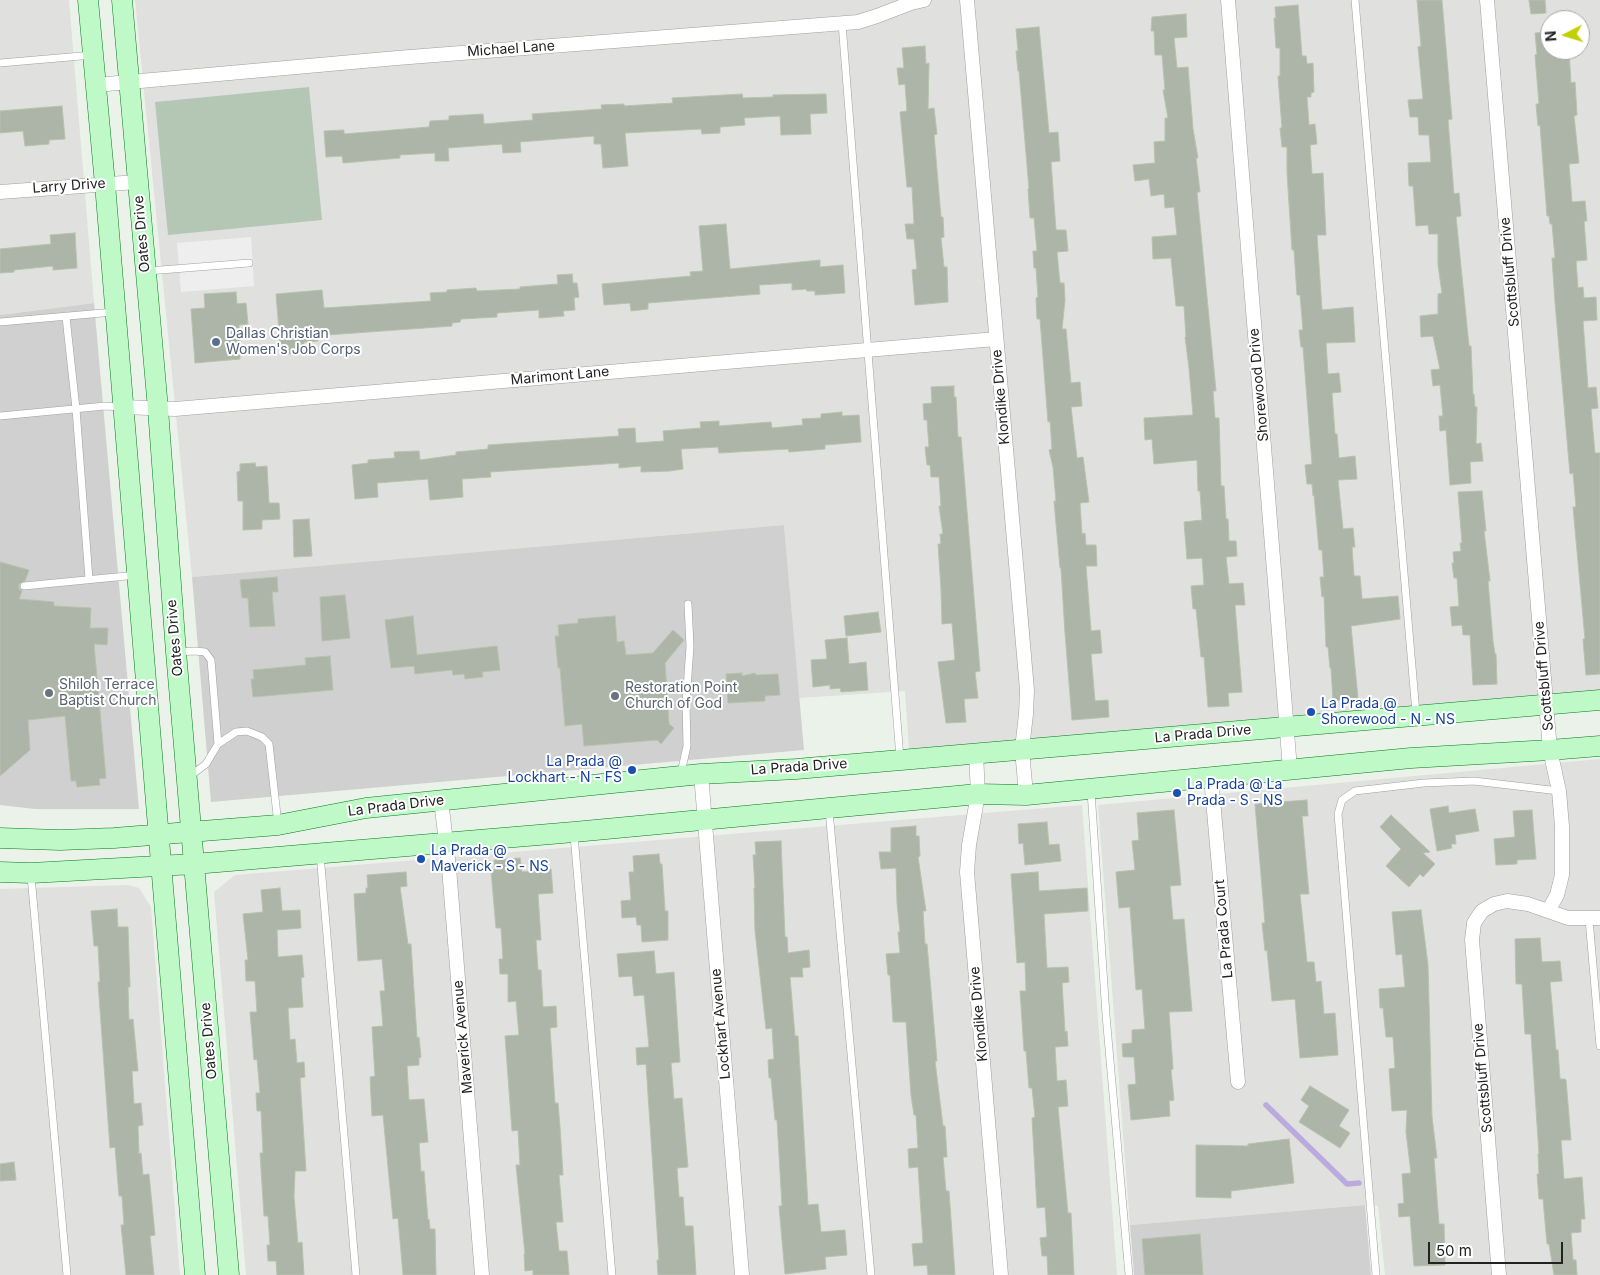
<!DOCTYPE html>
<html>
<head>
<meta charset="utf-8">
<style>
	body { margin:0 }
	#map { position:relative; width:1600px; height:1275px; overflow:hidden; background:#ebf2e9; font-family:Inter,sans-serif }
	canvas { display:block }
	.north { position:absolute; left:1540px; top:10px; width:50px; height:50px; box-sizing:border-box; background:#fff; border:1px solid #a7a7a7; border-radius:50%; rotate:265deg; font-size:14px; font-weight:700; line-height:20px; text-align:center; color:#222 }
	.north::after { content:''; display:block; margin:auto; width:18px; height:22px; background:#c0d103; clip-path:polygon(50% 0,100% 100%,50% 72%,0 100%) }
	.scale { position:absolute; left:1428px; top:1242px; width:135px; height:22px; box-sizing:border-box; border:2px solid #222; border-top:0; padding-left:6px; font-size:15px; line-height:18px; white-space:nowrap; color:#222; -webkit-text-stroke:4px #fff; paint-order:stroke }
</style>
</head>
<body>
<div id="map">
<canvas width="1600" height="1275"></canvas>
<div class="north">N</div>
<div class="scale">50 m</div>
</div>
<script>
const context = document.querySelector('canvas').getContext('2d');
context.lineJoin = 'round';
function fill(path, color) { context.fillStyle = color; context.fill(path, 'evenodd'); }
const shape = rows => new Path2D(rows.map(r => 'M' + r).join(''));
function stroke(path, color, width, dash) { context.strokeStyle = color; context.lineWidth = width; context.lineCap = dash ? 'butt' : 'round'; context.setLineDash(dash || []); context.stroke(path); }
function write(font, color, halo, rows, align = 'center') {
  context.font = font + ' Inter,sans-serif'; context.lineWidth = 4; context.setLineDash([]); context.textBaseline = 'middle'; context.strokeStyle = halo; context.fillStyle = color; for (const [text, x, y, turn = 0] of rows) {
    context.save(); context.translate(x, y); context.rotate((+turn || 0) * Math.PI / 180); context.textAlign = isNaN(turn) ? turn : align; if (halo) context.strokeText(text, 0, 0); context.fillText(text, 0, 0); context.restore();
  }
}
const residential = shape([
	[0,0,69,0,94,303,0,315],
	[135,0,1600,0,1600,690,909,750,905,691,799,698,784,525,192,577],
	[1550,20,1580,20,1580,50,1550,50],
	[1600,759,1600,1275,1385,1275,1378,1206,1365,1205,1130,1225,1098,805],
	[1082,805,1117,1275,246,1275,214,892,235,875],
	[128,885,139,888,151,907,180,1275,0,1275,0,889]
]);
const religious = shape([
	[94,303,139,809,35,809,0,805,0,315],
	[784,525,804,750,211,802,192,577],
	[1365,1205,1371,1275,1134,1275,1130,1225]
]);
const construction = shape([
	[309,87,322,220,168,235,155,102]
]);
const parking = shape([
	[251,237,254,286,181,292,177,243]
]);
const stream = shape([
	[1266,1105,1347,1184,1359,1183]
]);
const building = shape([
	[1417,0,1442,0,1452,119,1448,120,1454,194,1459,193,1461,216,1456,217,1469,346,1471,346,1473,395,1474,394,1475,407,1477,407,1476,444,1481,443,1483,461,1470,462,1471,483,1450,485,1446,430,1440,431,1439,416,1443,416,1440,385,1433,386,1431,370,1440,369,1433,336,1421,337,1420,316,1438,314,1438,294,1442,293,1438,265,1438,234,1429,234,1428,225,1416,226,1413,186,1409,186,1408,163,1431,162,1429,135,1419,135,1418,117,1410,117,1408,100,1423,99,1418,47,1421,46,1417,0],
	[1529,0,1545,0,1546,13,1531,14,1529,0],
	[1298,5,1302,56,1306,56,1307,64,1313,63,1314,92,1311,93,1311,97,1307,97,1309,125,1315,124,1317,144,1310,145,1312,174,1323,173,1326,235,1317,235,1322,310,1353,307,1355,342,1326,343,1328,374,1339,373,1341,392,1332,393,1335,434,1337,434,1339,458,1355,456,1357,479,1338,480,1343,529,1353,528,1355,547,1352,547,1354,576,1360,576,1362,599,1398,596,1400,619,1351,626,1358,698,1333,701,1331,668,1330,668,1328,647,1326,647,1324,596,1322,597,1320,577,1324,577,1322,550,1319,550,1314,495,1313,496,1312,484,1307,484,1305,465,1312,464,1303,347,1301,347,1299,330,1303,330,1300,295,1297,295,1294,250,1292,250,1287,173,1287,147,1282,147,1280,128,1282,128,1278,76,1280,76,1280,48,1276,48,1274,18,1276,18,1275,7,1298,5],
	[1186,14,1187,37,1174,38,1177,68,1188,67,1193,129,1198,158,1196,158,1200,192,1197,192,1216,391,1213,391,1215,418,1219,418,1221,486,1224,486,1226,519,1228,519,1229,541,1236,541,1237,556,1226,557,1229,584,1243,583,1245,605,1235,605,1242,692,1228,693,1229,706,1208,707,1204,657,1201,657,1196,609,1193,609,1191,586,1204,585,1202,558,1187,559,1184,522,1202,520,1200,491,1198,491,1197,460,1154,464,1152,439,1145,440,1144,418,1193,415,1189,368,1185,337,1186,337,1184,306,1176,306,1171,258,1153,259,1152,237,1177,235,1174,207,1165,208,1164,194,1151,196,1149,179,1135,181,1133,165,1155,163,1154,142,1165,141,1165,118,1168,118,1163,90,1165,90,1162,55,1155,55,1154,31,1151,31,1152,17,1186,14],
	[1039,27,1049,133,1058,132,1060,161,1051,162,1056,230,1066,230,1068,251,1057,252,1060,283,1064,283,1065,300,1062,329,1066,329,1071,383,1080,382,1082,406,1071,407,1077,458,1083,457,1089,502,1080,503,1082,534,1085,533,1086,545,1096,545,1097,566,1086,566,1091,631,1100,630,1102,653,1091,654,1095,701,1108,700,1109,717,1072,720,1065,633,1061,568,1060,568,1054,501,1056,501,1053,467,1049,450,1052,449,1050,421,1048,422,1040,319,1037,319,1036,298,1038,297,1036,268,1034,268,1033,251,1037,251,1034,218,1030,218,1028,189,1029,189,1019,71,1018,71,1016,51,1018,51,1016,29,1039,27],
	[1550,32,1550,50,1569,51,1571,83,1575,82,1577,115,1574,116,1579,163,1569,164,1572,202,1585,201,1587,221,1584,221,1587,260,1576,261,1578,288,1583,287,1584,298,1596,297,1597,320,1583,321,1588,388,1596,387,1598,408,1591,409,1595,453,1600,453,1600,674,1586,675,1583,639,1585,639,1573,507,1576,507,1573,473,1570,474,1555,302,1552,258,1555,258,1552,224,1550,224,1549,216,1547,216,1540,125,1538,126,1536,104,1539,104,1535,55,1537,54,1535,33,1550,32],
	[925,46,926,64,929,63,928,109,934,108,937,134,934,135,941,217,943,217,944,237,941,238,944,267,947,267,948,302,915,305,912,270,917,269,914,239,907,239,905,224,914,224,912,187,907,187,900,112,907,111,905,84,899,85,897,68,904,68,902,48,925,46],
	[742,94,743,98,773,97,773,95,826,94,827,113,810,114,811,134,781,135,780,116,744,118,745,125,720,127,720,133,702,134,701,129,625,133,628,166,603,168,601,144,594,144,594,136,520,142,521,152,503,153,502,144,448,148,449,161,435,161,435,153,400,155,400,158,343,163,342,156,326,157,324,131,344,130,344,134,429,127,430,121,449,120,449,116,483,114,484,124,533,120,532,114,602,109,601,105,624,104,624,106,673,103,672,98,742,94],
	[62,106,65,139,49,140,49,144,25,146,23,131,0,133,0,111,62,106],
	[726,224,730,269,820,260,820,267,843,265,845,293,815,295,815,291,807,291,806,289,792,290,792,283,759,285,760,294,648,303,648,309,631,311,630,303,604,305,602,284,691,276,690,272,703,271,699,226,726,224],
	[75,233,77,268,53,270,53,266,14,270,14,272,0,273,0,249,51,244,50,235,75,233],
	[572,274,573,283,577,283,579,297,574,298,575,310,563,311,564,316,539,318,539,310,497,313,497,317,461,319,460,322,452,323,452,326,327,335,318,336,318,341,304,342,304,352,281,355,276,294,322,290,324,308,431,301,430,293,447,292,447,290,476,288,477,291,520,289,520,287,558,284,557,275,572,274],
	[236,292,237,304,246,303,248,324,239,325,240,359,195,363,191,309,205,308,204,294,236,292],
	[954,386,954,397,956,397,958,437,961,437,980,671,975,672,978,698,964,699,966,722,946,723,938,662,955,660,952,623,942,624,941,589,938,544,941,544,940,534,943,534,939,506,941,506,939,477,931,477,930,465,927,465,925,447,929,447,927,420,924,420,923,404,932,403,931,387,954,386],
	[842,412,842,416,859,415,861,442,825,445,825,449,789,452,788,449,719,453,718,447,681,449,683,469,670,471,641,472,641,466,619,468,619,463,490,472,491,477,462,479,463,497,430,500,428,479,377,483,378,497,355,499,352,465,368,463,368,460,395,458,394,452,419,451,420,460,456,455,456,452,488,449,488,445,619,436,618,429,635,428,636,443,664,441,663,431,701,428,700,422,719,421,719,426,771,422,772,428,803,425,802,419,821,418,821,414,842,412],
	[255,463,256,467,267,466,269,503,279,503,280,519,262,520,262,529,243,530,243,501,238,501,237,472,240,471,240,464,255,463],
	[1482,491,1486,531,1484,531,1490,581,1488,581,1493,641,1495,654,1496,654,1497,684,1473,685,1470,635,1463,635,1462,625,1452,626,1450,607,1459,606,1457,578,1454,578,1452,563,1454,563,1453,552,1461,551,1460,543,1462,543,1458,492,1482,491],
	[309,519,312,556,294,557,293,520,309,519],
	[0,562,29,570,25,581,19,584,19,589,22,591,19,599,54,602,54,606,91,608,90,628,108,628,107,645,94,644,106,778,99,779,100,785,77,787,76,781,71,781,65,716,28,720,30,750,0,776,0,562],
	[277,577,278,592,272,592,275,626,250,627,248,598,242,598,240,580,277,577],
	[345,595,350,638,322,641,320,597,345,595],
	[878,612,881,632,846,636,844,616,878,612],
	[413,616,417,655,497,646,500,670,482,672,483,677,465,679,464,674,453,675,452,670,415,674,414,666,391,668,385,620,413,616],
	[615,616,617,642,624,641,626,655,653,653,673,630,684,640,665,663,669,724,674,728,661,744,657,740,584,746,582,724,565,726,560,668,558,668,555,636,559,636,558,625,578,623,578,619,615,616],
	[847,638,849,664,866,662,868,690,841,692,840,688,830,689,830,685,813,687,811,660,827,659,825,640,847,638],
	[330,656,333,690,253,697,251,679,254,679,253,670,306,665,305,658,330,656],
	[742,673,742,676,755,673,756,675,778,674,780,695,765,696,765,701,728,703,726,674,742,673],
	[1307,800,1308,816,1302,816,1309,894,1300,894,1307,962,1314,962,1316,982,1321,981,1324,1014,1335,1013,1338,1055,1300,1058,1295,999,1272,1001,1267,950,1265,951,1262,923,1265,923,1255,804,1307,800],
	[1448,806,1449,813,1475,809,1479,831,1455,835,1456,844,1451,844,1452,848,1437,851,1430,809,1448,806],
	[1174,810,1181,885,1170,886,1173,920,1184,919,1192,1011,1169,1012,1173,1069,1171,1070,1174,1100,1169,1101,1170,1116,1131,1120,1128,1085,1136,1084,1134,1057,1123,1057,1122,1044,1132,1043,1132,1030,1145,1029,1142,989,1136,990,1130,907,1119,908,1116,872,1135,870,1132,841,1139,840,1137,813,1174,810],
	[1532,810,1536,859,1517,860,1517,864,1496,865,1494,839,1515,837,1513,811,1532,810],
	[1391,815,1430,852,1423,853,1435,864,1423,877,1420,874,1409,887,1386,866,1401,849,1380,827,1391,815],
	[1047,822,1049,845,1059,844,1061,861,1025,865,1023,843,1019,844,1018,824,1047,822],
	[916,826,916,836,919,836,920,856,918,857,926,911,923,911,925,944,927,944,937,1061,935,1061,943,1126,945,1126,947,1157,943,1157,946,1191,949,1191,955,1275,928,1275,927,1265,914,1266,912,1244,923,1243,918,1167,909,1168,908,1149,918,1148,916,1115,914,1115,911,1095,906,1022,893,1022,890,975,888,975,886,954,900,953,898,932,900,932,897,903,896,868,881,869,879,852,891,852,891,828,916,826],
	[781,841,785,937,787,937,788,953,809,950,810,967,802,968,803,977,790,977,795,1036,798,1036,808,1205,818,1204,821,1232,845,1230,847,1255,825,1257,826,1269,785,1274,779,1206,782,1206,777,1120,775,1120,771,1078,769,1078,768,1060,774,1059,772,1028,766,1029,755,931,754,888,755,888,753,855,756,855,755,842,781,841],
	[659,854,660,864,662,864,665,911,668,911,668,940,642,942,641,925,637,925,636,917,622,918,621,901,631,900,629,872,634,872,633,856,659,854],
	[520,858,522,872,551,869,553,893,538,894,541,940,536,940,538,970,541,970,543,1007,556,1006,557,1027,550,1028,555,1103,558,1103,560,1127,563,1175,559,1175,563,1222,556,1222,559,1251,567,1251,569,1275,533,1275,533,1270,525,1271,524,1254,525,1254,516,1165,520,1165,518,1130,512,1131,505,1036,519,1035,516,1001,508,1002,508,974,500,974,499,959,503,959,501,928,496,928,491,870,495,870,494,860,520,858],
	[406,872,407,886,400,887,408,944,411,944,417,1038,419,1037,421,1057,419,1058,419,1065,407,1066,409,1100,424,1099,428,1142,419,1143,421,1172,424,1171,428,1220,429,1219,430,1229,435,1229,436,1275,403,1275,398,1218,393,1219,383,1115,372,1116,370,1077,375,1076,372,1027,383,1026,380,991,385,991,382,959,358,961,354,894,366,893,366,888,368,888,367,875,406,872],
	[1038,872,1039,891,1087,888,1088,911,1044,914,1047,968,1068,967,1069,982,1062,983,1065,1032,1067,1031,1068,1046,1055,1047,1057,1081,1066,1080,1068,1106,1058,1107,1068,1213,1071,1213,1074,1275,1048,1275,1047,1256,1042,1256,1040,1238,1047,1237,1045,1207,1037,1208,1032,1118,1035,1117,1032,1088,1029,1088,1026,1051,1024,1051,1020,991,1026,991,1025,962,1017,963,1011,874,1038,872],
	[280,888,282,911,300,910,301,928,277,930,278,957,302,955,304,977,301,978,303,1007,288,1008,290,1040,295,1039,297,1063,304,1062,305,1077,300,1078,306,1171,295,1171,294,1197,298,1243,302,1242,304,1275,277,1275,276,1261,268,1261,267,1245,270,1245,268,1216,264,1216,260,1153,263,1153,261,1111,257,1111,256,1093,260,1093,257,1059,254,1060,250,1012,257,1012,255,981,246,981,245,960,248,960,243,914,263,912,261,890,280,888],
	[117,909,118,927,128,927,130,987,128,987,129,1020,133,1019,138,1071,132,1071,134,1104,141,1103,143,1125,138,1126,139,1154,141,1153,143,1175,149,1174,155,1235,150,1236,154,1275,126,1275,121,1225,124,1225,122,1196,119,1196,115,1147,110,1148,98,982,100,982,98,946,94,946,91,911,117,909],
	[1421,910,1428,965,1432,1117,1437,1158,1434,1158,1439,1224,1444,1224,1445,1265,1414,1266,1410,1216,1399,1217,1398,1204,1404,1203,1402,1174,1411,1173,1406,1132,1407,1110,1392,1111,1389,1069,1395,1068,1393,1037,1386,1037,1383,1008,1380,1008,1379,989,1405,987,1402,954,1396,955,1392,912,1421,910],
	[1540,938,1542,962,1560,961,1562,981,1550,982,1556,1050,1558,1050,1560,1079,1565,1079,1566,1080,1571,1140,1561,1140,1564,1179,1582,1177,1585,1219,1581,1219,1581,1232,1571,1233,1573,1260,1576,1260,1577,1275,1554,1275,1549,1244,1547,1244,1543,1199,1539,1199,1537,1174,1539,1174,1538,1154,1539,1154,1531,1034,1525,1034,1522,984,1516,984,1515,939,1540,938],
	[654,951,656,974,674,972,680,1062,671,1063,674,1099,682,1098,688,1167,677,1168,679,1197,683,1197,685,1226,693,1226,696,1275,658,1275,657,1260,659,1260,646,1064,637,1065,636,1048,649,1047,644,995,634,996,632,976,619,977,617,954,654,951],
	[1310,1086,1349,1110,1339,1126,1350,1133,1340,1148,1299,1122,1309,1106,1301,1100,1310,1086],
	[1289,1139,1294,1183,1231,1191,1231,1198,1196,1197,1196,1145,1248,1146,1248,1144,1289,1139],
	[14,1162,16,1180,0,1181,0,1164,14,1162],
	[1200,1234,1203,1275,1145,1275,1142,1239,1200,1234]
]);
const service = shape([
	[1355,0,1416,713],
	[842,23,900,758],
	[0,63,93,55],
	[148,271,249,263],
	[66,317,76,409,89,579],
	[0,322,114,312],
	[0,416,105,406,122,407],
	[24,586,137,575],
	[178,652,195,651,205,652,211,660,218,744],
	[681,773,687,746,686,703,690,646,688,604],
	[190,776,206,764,218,744,236,732,247,731,262,737,269,744,278,824],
	[1091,791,1106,1015,1129,1275],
	[829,810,871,1275],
	[574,835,612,1275],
	[320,854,356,1275],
	[31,876,67,1275],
	[1589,919,1600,1046],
	[1376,1275,1338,814,1342,800,1355,791,1424,783,1474,781,1559,791]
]);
const minor = shape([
	[967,0,1027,690,1026,714,1022,749,1026,795],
	[1228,0,1290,769],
	[1487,0,1550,750,1559,791,1562,826,1562,875,1557,895,1548,911],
	[96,85,397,58,858,22,877,16,911,3,924,0],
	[0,192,137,182],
	[123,407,175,409,996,339],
	[976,753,978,794,969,845,967,872,1001,1275],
	[701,774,742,1275],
	[1211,777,1238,1082],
	[441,800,449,868,482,1275],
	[1499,1275,1472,940,1474,923,1482,911,1494,904,1507,901,1528,904,1568,918,1600,918]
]);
const secondary = shape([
	[88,0,105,184,195,1275],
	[122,0,158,409,176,652,229,1275],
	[0,838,60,840,114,838,278,825,366,808,701,774,796,769,1600,700],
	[0,872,31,873,194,864,574,832,978,794,1026,795,1411,758,1550,750,1600,746]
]);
const markers = [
	[216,342,5,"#5c6f8a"],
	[49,693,5,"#6b7280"],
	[615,696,5,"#6b7280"],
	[1311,712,5,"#1a4fb4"],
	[632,770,5,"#1a4fb4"],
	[1177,793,5,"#1a4fb4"],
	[421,859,5,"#1a4fb4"]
];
const streetNames = [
	["Michael Lane",511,49,-4],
	["Larry Drive",69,186,-4],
	["Oates Drive",142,234,-95],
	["Scottsbluff Drive",1510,272,-95],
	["Marimont Lane",560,376,-5],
	["Shorewood Drive",1259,385,-95],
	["Klondike Drive",1001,397,-95],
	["Oates Drive",175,638,-95],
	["Scottsbluff Drive",1544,676,-95],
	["La Prada Drive",1203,734,-5],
	["La Prada Drive",799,767,-4],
	["La Prada Drive",396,806,-7],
	["La Prada Court",1224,929,-95],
	["Klondike Drive",979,1014,-95],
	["Lockhart Avenue",721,1024,-95],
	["Maverick Avenue",463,1037,-95],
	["Oates Drive",209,1041,-95],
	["Scottsbluff Drive",1483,1078,-95]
];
const serviceNames = [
	["Dallas Christian",226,334],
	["Women's Job Corps",226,350]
];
const worshipNames = [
	["Shiloh Terrace",59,685],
	["Baptist Church",59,701],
	["Restoration Point",625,688],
	["Church of God",625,704]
];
const transitNames = [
	["La Prada @",1321,704],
	["Shorewood - N - NS",1321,720],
	["La Prada @",622,762,"right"],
	["Lockhart - N - FS",622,778,"right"],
	["La Prada @ La",1187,785],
	["Prada - S - NS",1187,801],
	["La Prada @",431,851],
	["Maverick - S - NS",431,867]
];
fill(residential, '#e0e0df');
fill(religious, '#d0d0d0');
fill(construction, '#b4c7b5');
fill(parking, '#eee');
stroke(stream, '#baaade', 5.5);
fill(building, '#adb4a8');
stroke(building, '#b7c3ab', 1);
stroke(service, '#9f9f9f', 8);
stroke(minor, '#9f9f9f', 15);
stroke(secondary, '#067b1d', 21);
stroke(service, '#fff', 7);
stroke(minor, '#fff', 14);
stroke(secondary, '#bff9c7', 20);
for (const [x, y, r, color] of markers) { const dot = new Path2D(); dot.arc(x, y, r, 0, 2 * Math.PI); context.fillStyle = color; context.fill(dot); stroke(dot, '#fff', 2); }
write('14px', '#222', '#fff', streetNames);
write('14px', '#4e5e75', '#fff', serviceNames, 'left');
write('14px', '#5b616d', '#fff', worshipNames, 'left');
write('14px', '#164399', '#fff', transitNames, 'left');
</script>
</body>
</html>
